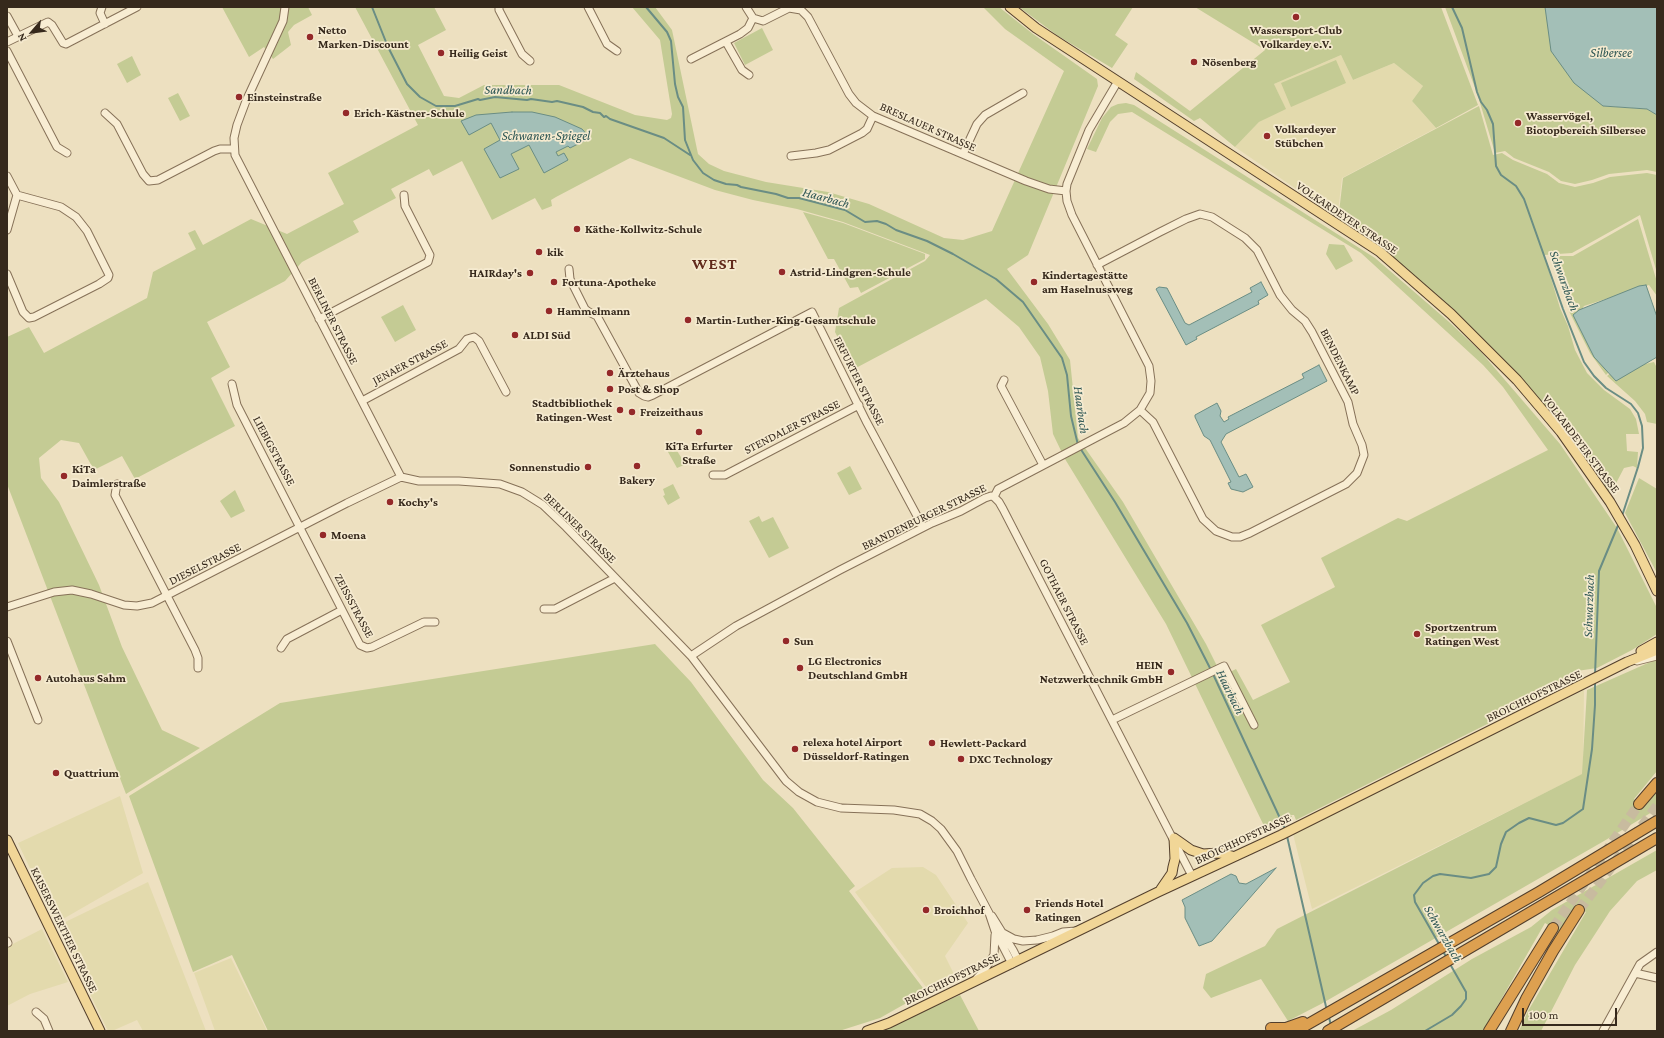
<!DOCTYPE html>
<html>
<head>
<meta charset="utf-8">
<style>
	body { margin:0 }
	#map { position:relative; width:1664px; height:1038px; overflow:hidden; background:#ede0c0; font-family:"Crimson Pro",serif }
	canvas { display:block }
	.frame { position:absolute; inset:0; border:8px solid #36291c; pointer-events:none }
	.north { position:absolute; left:12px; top:12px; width:40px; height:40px; -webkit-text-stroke:3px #f5eacf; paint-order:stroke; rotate:242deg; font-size:11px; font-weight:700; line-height:16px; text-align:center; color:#36291c }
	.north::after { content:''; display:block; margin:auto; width:14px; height:18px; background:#36291c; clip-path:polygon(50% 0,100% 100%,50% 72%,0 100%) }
	.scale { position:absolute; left:1522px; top:1008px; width:95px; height:18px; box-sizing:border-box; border:2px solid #36291c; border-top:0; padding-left:5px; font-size:12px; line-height:14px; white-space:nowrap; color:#36291c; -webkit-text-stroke:3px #f5eacf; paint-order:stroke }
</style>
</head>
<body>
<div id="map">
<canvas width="1664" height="1038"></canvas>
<div class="frame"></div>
<div class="north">N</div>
<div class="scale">100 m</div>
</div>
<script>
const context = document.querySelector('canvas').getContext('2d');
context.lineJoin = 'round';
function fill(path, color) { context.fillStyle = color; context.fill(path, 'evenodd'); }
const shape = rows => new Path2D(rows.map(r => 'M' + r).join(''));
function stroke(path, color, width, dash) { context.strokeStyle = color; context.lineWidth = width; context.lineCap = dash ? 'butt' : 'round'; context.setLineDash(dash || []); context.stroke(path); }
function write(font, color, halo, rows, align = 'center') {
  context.font = font + ' "Crimson Pro",serif'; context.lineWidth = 3.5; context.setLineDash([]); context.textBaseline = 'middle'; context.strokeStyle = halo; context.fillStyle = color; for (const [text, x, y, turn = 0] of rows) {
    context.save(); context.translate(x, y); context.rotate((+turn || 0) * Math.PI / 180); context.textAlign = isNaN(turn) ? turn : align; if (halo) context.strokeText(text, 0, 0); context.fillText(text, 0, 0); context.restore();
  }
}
const farmland = shape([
	[1341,55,1353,80,1394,63,1423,86,1412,101,1436,128,1342,178,1337,220,1305,195,1235,147,1259,122,1285,108,1274,84],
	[1584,690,1583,774,1312,909,1293,834],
	[120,796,143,873,56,923,18,843],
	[923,867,936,875,968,923,945,956,956,978,929,991,855,892,892,868],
	[148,882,206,1031,143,1031,137,1020,112,1031,108,1031,57,926],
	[42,929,68,982,30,994,7,1006,7,947],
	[231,958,266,1029,266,1031,215,1031,194,973]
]);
const green = shape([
	[222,7,308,7,312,15,294,25,288,32,291,45,273,59,264,47,249,57],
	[355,7,434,7,446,30,418,45,444,96,459,98,484,85,559,85,635,115,667,120,671,118,672,114,660,40,632,7,655,7,672,30,698,154,709,164,724,171,766,182,828,192,869,204,944,238,963,240,992,231,1064,71,1005,29,983,7,999,7,1033,34,1097,79,1098,86,1028,255,1007,269,1048,324,1070,360,1078,438,1123,502,1206,644,1222,676,1236,669,1253,700,1290,682,1261,625,1335,587,1321,558,1398,518,1407,521,1548,450,1503,387,1483,365,1361,253,1132,112,1118,114,1110,122,1096,152,1087,149,1102,118,1111,107,1118,104,1126,103,1134,105,1375,258,1448,321,1480,351,1560,444,1617,528,1657,608,1657,634,1632,650,1597,668,1577,671,1558,682,1551,692,1296,820,1294,815,1291,815,1293,819,1279,827,1266,830,1166,624,1065,459,1053,434,1048,391,1040,357,1019,327,986,299,854,369,835,332,839,308,925,261,930,255,843,222,797,209,753,200,715,190,630,158,556,197,551,200,552,206,542,210,535,198,492,220,462,161,433,176,429,169,391,189,396,198,353,221,359,232,302,262,285,281,207,322,230,367,211,378,235,426,135,479,122,456,94,470,79,443,61,440,39,458,41,478,59,502,99,585,122,647,162,730,200,748,126,794,7,484,7,337,29,327,44,353,147,298,153,272,196,249,188,233,195,230,203,245,251,219,287,234,344,204,328,173,418,125],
	[1019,7,1133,7,1115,35,1128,44,1112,68,1058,36],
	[1195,7,1441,7,1478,105,1436,128,1412,101,1423,86,1394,63,1353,80,1341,55,1274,84,1286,109,1259,122,1235,147,1200,118,1194,121,1134,79,1136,72,1190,111,1265,50],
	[1445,7,1545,7,1546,13,1603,106,1647,109,1657,115,1657,172,1647,170,1609,174,1592,180,1575,184,1561,181,1549,172,1514,158,1505,151,1495,153,1478,96],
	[762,28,773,50,745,65,734,43],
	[132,56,141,75,127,83,117,64],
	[1336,60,1346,83,1291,107,1281,83],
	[178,93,190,116,180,121,168,98],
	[1479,106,1493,155,1502,153,1513,160,1547,174,1559,183,1575,187,1593,183,1610,177,1647,173,1657,175,1657,273,1640,215,1572,253,1544,255,1560,308,1568,326,1575,350,1587,373,1604,390,1630,409,1636,419,1639,434,1626,434,1627,451,1638,452,1637,468,1633,466,1624,468,1612,491,1606,490,1522,381,1488,344,1401,265,1338,221,1343,178],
	[803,212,843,223,925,254,925,259,861,293,858,287,850,288,834,259,828,259],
	[1638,219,1657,282,1657,296,1649,285,1584,306,1579,315,1610,371,1606,375,1590,353,1569,311,1554,256,1573,256],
	[1329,244,1344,245,1353,261,1336,270,1326,254],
	[403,305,416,330,395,342,381,317],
	[1654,362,1657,368,1657,424,1647,422,1645,414,1635,401,1607,376,1613,371],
	[674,446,684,462,684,465,677,468,668,452,668,449],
	[850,466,862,489,849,495,837,473],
	[1639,478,1657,489,1657,573,1625,513],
	[673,484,680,498,668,505,663,496,665,495,663,489],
	[235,490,245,511,231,518,220,501],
	[759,516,762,522,773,517,789,548,769,558,749,521],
	[655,644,691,682,763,780,793,808,855,886,849,891,926,992,880,1018,839,1031,268,1031,232,955,193,972,129,796,280,703],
	[1657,659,1657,771,1634,799,1643,808,1657,792,1657,809,1604,841,1321,1004,1288,1021,1261,979,1211,998,1203,988,1206,974,1265,946,1277,929,1582,774,1587,690],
	[1657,850,1657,870,1637,881,1610,911,1575,965,1541,1031,1519,1031,1528,1011,1586,912,1576,907,1560,932,1545,923,1483,1031,1352,1031,1391,1010,1472,959,1531,927,1552,910],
	[960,995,979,1031,878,1031,884,1029]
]);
const water = shape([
	[1545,7,1657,7,1657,115,1647,109,1603,106,1574,83,1551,51,1545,7],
	[512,112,532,112,555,117,582,129,590,138,570,148,568,146,556,152,558,156,564,153,568,160,544,173,529,145,511,154,519,169,500,178,484,149,500,140,491,123,469,135,461,121,476,115,512,112],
	[1261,282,1268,295,1258,301,1259,304,1196,337,1197,339,1186,345,1156,289,1159,287,1167,288,1185,323,1189,325,1252,292,1250,288,1261,282],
	[1646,285,1657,317,1657,357,1616,381,1594,357,1573,315,1579,310,1639,286,1646,285],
	[1319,365,1327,381,1226,434,1221,442,1239,477,1246,474,1253,487,1243,492,1231,489,1228,483,1231,482,1210,440,1204,436,1195,417,1195,415,1217,403,1221,411,1220,416,1224,422,1229,419,1228,417,1304,378,1302,374,1319,365],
	[1276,868,1212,941,1199,946,1185,918,1185,907,1182,900,1231,874,1236,876,1239,883,1246,884,1276,868]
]);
const stream = shape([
	[372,7,388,47,407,84,420,97,436,106,455,106,478,99,480,100,495,97,527,100,531,99,552,102,557,101,583,107,593,112,600,113,604,117,606,116,610,119,664,138,690,155],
	[646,7,667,32,671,41,675,84,678,97,683,107,685,140,693,160,703,173,714,180,726,184,737,185,741,187,776,194,788,198,799,198,845,210,865,222,877,221,886,224,896,230,927,241,953,254,996,279,1023,302,1062,358,1067,375,1071,416,1078,445],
	[1452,7,1462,28,1477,92,1481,102,1487,110,1493,124,1496,166,1501,175,1516,186,1524,199,1563,309,1584,362,1594,376,1606,388,1631,404,1638,413,1642,426,1643,448,1638,467,1622,516],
	[1080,448,1115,502,1187,623,1211,670],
	[1213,674,1285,829],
	[1595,675,1599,571,1619,523],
	[1287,836,1327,1011],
	[1439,944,1415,902,1414,895,1423,883,1433,876,1440,874,1471,878,1489,874,1496,867,1501,844,1506,832,1519,823,1529,818,1556,825,1563,823,1583,809,1592,749,1595,705,1595,681],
	[1442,950,1447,958],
	[1329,1017,1331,1026],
	[1425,1031,1452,1015,1461,1006,1466,999,1466,992,1450,964]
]);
const highwayTunnel = shape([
	[1579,910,1657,806],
	[1553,928,1639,804]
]);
const minor = shape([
	[102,7,100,13,105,24],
	[285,7,283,21,246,101,237,125,234,138,235,155,401,477,419,481,459,481,500,484,522,492,543,505,566,527,691,656,786,781,799,792,817,802,841,808,894,810,920,814,932,821,941,829,957,851,971,879,989,913,995,931,1012,964],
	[499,7,499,10,522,54,530,61],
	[588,7,607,44,617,51],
	[746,7,753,18,763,21,789,8,801,10,808,17,849,94,856,103,873,116,1026,181,1049,189,1066,191],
	[7,16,18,36],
	[7,42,48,22,52,25,63,43,66,44,137,7],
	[726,42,742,70,749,75],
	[7,51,57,147,67,153],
	[691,59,740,34,748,28,753,18],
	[105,113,117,124,143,174,149,181,158,180,214,151,220,149,234,149],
	[963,154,977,124,985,115,1023,93],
	[791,156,816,153,829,150,862,133,867,129,873,116],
	[7,176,17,195,7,230],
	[1097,265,1160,232,1186,219,1200,214,1212,217,1245,238,1257,250,1280,295,1292,310,1305,321,1312,332,1348,402,1353,424,1362,445,1364,455,1357,473,1346,484,1250,533,1240,537,1232,537,1216,531,1203,519,1153,422,1140,410],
	[569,269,570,279,585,309,589,312,597,316,639,393,644,396,648,397,653,395,812,312,866,421,923,527],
	[7,274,23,312,29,318,34,317,99,284,108,278,109,275,87,231,76,217,61,207,17,195],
	[319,319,428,262,430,255,405,206,404,195],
	[1004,380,1001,386,1043,465],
	[232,384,237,405,360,645,367,648,372,647,424,622,435,622],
	[362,401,459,349,467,339,474,337,479,341,506,392],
	[713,475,725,475,859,405],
	[117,484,115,495,195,650,198,658,198,668],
	[994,497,998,489,1124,423,1140,410,1150,393,1151,381,1149,366,1072,215,1067,201,1066,191,1067,184,1089,130,1118,81],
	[994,497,999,502,1003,509,1192,876],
	[7,607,54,592,72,590,91,594,124,605,137,606,152,603,347,503,401,477],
	[544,609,555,609,615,578],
	[7,641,38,720],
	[281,648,287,639,342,610],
	[691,656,736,626,840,570,932,523,961,511,985,498,991,496,994,497],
	[1637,661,1657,656],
	[1112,720,1224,666,1254,725],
	[992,916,1013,950,1018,960],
	[1003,933,1014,939,1023,941,1037,940,1053,936,1063,932,1076,931],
	[7,941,8,943],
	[1635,973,1657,978],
	[977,978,983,972,994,955,995,935],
	[36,1012,44,1019,49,1031],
	[1603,1031,1640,964,1657,952]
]);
const major = shape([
	[1010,7,1036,28,1380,252,1451,314,1517,380,1561,432,1610,502,1635,545,1657,591],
	[1641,651,1657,642],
	[1174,838,1191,850,1203,854,1220,853,1232,856],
	[7,840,100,1031],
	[1161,889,1172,873,1173,867,1175,859,1174,838],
	[867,1031,889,1023,1158,892,1281,835,1627,662,1657,650]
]);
const highway = shape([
	[1639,804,1657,783],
	[1271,1028,1286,1028,1303,1022],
	[1296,1031,1539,892,1657,821],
	[1328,1031,1657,838],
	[1489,1031,1553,928],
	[1511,1031,1526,999,1553,951,1579,910]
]);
const markers = [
	[1296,17,4,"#942929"],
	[310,37,4,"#942929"],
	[441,53,4,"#942929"],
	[1194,62,4,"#942929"],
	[239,97,4,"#942929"],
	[346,113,4,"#942929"],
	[1518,123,4,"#942929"],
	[1267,136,4,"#942929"],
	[577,229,4,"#942929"],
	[539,252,4,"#942929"],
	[782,272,4,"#942929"],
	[530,273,4,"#942929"],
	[554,282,4,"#942929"],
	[1034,282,4,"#942929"],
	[549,311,4,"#942929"],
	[688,320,4,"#942929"],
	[515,335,4,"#942929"],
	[610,373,4,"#942929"],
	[610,389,4,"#942929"],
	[620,410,4,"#942929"],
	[632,412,4,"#942929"],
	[699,432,4,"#942929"],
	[637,466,4,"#942929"],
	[588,467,4,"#942929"],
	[64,476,4,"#942929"],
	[390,502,4,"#942929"],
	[323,535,4,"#942929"],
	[1417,634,4,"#942929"],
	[786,641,4,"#942929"],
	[800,668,4,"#942929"],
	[1171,672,4,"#942929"],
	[38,678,4,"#942929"],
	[932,743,4,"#942929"],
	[795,749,4,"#942929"],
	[961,759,4,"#942929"],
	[56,773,4,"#942929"],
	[926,910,4,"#942929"],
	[1027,910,4,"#942929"]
];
const poiNames = [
	["Netto",318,30],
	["Marken-Discount",318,44],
	["Wassersport-Club",1296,30,"center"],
	["Volkardey e.V.",1296,44,"center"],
	["Heilig Geist",449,53],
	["Nösenberg",1202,62],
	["Einsteinstraße",247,97],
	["Erich-Kästner-Schule",354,113],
	["Wasservögel,",1526,116],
	["Biotopbereich Silbersee",1526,130],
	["Volkardeyer",1275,129],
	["Stübchen",1275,143],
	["Käthe-Kollwitz-Schule",585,229],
	["kik",547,252],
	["Astrid-Lindgren-Schule",790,272],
	["HAIRday's",522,273,"right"],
	["Kindertagestätte",1042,275],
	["am Haselnussweg",1042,289],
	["Fortuna-Apotheke",562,282],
	["Hammelmann",557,311],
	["Martin-Luther-King-Gesamtschule",696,320],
	["ALDI Süd",523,335],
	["Ärztehaus",618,373],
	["Post & Shop",618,389],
	["Stadtbibliothek",612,403,"right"],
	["Ratingen-West",612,417,"right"],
	["Freizeithaus",640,412],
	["KiTa Erfurter",699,446,"center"],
	["Straße",699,460,"center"],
	["Sonnenstudio",580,467,"right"],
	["KiTa",72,469],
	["Daimlerstraße",72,483],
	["Bakery",637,480,"center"],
	["Kochy's",398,502],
	["Moena",331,535],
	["Sportzentrum",1425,627],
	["Ratingen West",1425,641],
	["Sun",794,641],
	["LG Electronics",808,661],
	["Deutschland GmbH",808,675],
	["HEIN",1163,665,"right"],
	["Netzwerktechnik GmbH",1163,679,"right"],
	["Autohaus Sahm",46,678],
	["relexa hotel Airport",803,742],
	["Düsseldorf-Ratingen",803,756],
	["Hewlett-Packard",940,743],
	["DXC Technology",969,759],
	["Quattrium",64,773],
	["Friends Hotel",1035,903],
	["Ratingen",1035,917],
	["Broichhof",934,910]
];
const streetNames = [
	["BRESLAUER STRASSE",928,127,24],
	["VOLKARDEYER STRASSE",1347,218,34],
	["BERLINER STRASSE",333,321,63],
	["JENAER STRASSE",410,362,-28],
	["BENDENKAMP",1340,362,63],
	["ERFURTER STRASSE",859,381,63],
	["STENDALER STRASSE",792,427,-27],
	["VOLKARDEYER STRASSE",1581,444,53],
	["LIEBIGSTRASSE",274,451,62],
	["BRANDENBURGER STRASSE",924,517,-26],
	["BERLINER STRASSE",580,528,44],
	["DIESELSTRASSE",205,564,-27],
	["GOTHAER STRASSE",1064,602,63],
	["ZEISSSTRASSE",354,606,62],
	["BROICHHOFSTRASSE",1534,696,-26],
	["BROICHHOFSTRASSE",1243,839,-25],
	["KAISERSWERTHER STRASSE",64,930,64],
	["BROICHHOFSTRASSE",952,979,-26]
];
const waterNames = [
	["Silbersee",1611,53],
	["Sandbach",508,90,1],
	["Schwanen-Spiegel",546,136],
	["Haarbach",826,198,15],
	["Schwarzbach",1564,281,70],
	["Haarbach",1081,410,82],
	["Schwarzbach",1589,606,-88],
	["Haarbach",1230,692,64],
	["Schwarzbach",1443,934,60]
];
const districtNames = [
	["WEST",715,264]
];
fill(farmland, '#e3daad');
fill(green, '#c4cb94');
fill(water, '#a3bfb7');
stroke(water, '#6a8d84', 1);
stroke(stream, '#6a8d84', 2);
stroke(highwayTunnel, '#c8bb9f', 10, [10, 5]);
stroke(minor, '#867158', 9);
stroke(major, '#533f2c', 11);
stroke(highway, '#533f2c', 12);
stroke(minor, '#f8edd3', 7);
stroke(major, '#f1d697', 9);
stroke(highway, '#dda050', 10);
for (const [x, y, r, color] of markers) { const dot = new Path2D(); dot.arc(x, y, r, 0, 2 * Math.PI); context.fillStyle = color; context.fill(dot); stroke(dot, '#f5eacf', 1.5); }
write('bold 12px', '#36291c', '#f5eacf', poiNames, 'left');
write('12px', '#36291c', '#f5eacf', streetNames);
write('italic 13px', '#2c5553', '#f5eacf', waterNames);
context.letterSpacing = '1px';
write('bold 16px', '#622b1c', '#f5eacf', districtNames);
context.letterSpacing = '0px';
</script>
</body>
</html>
